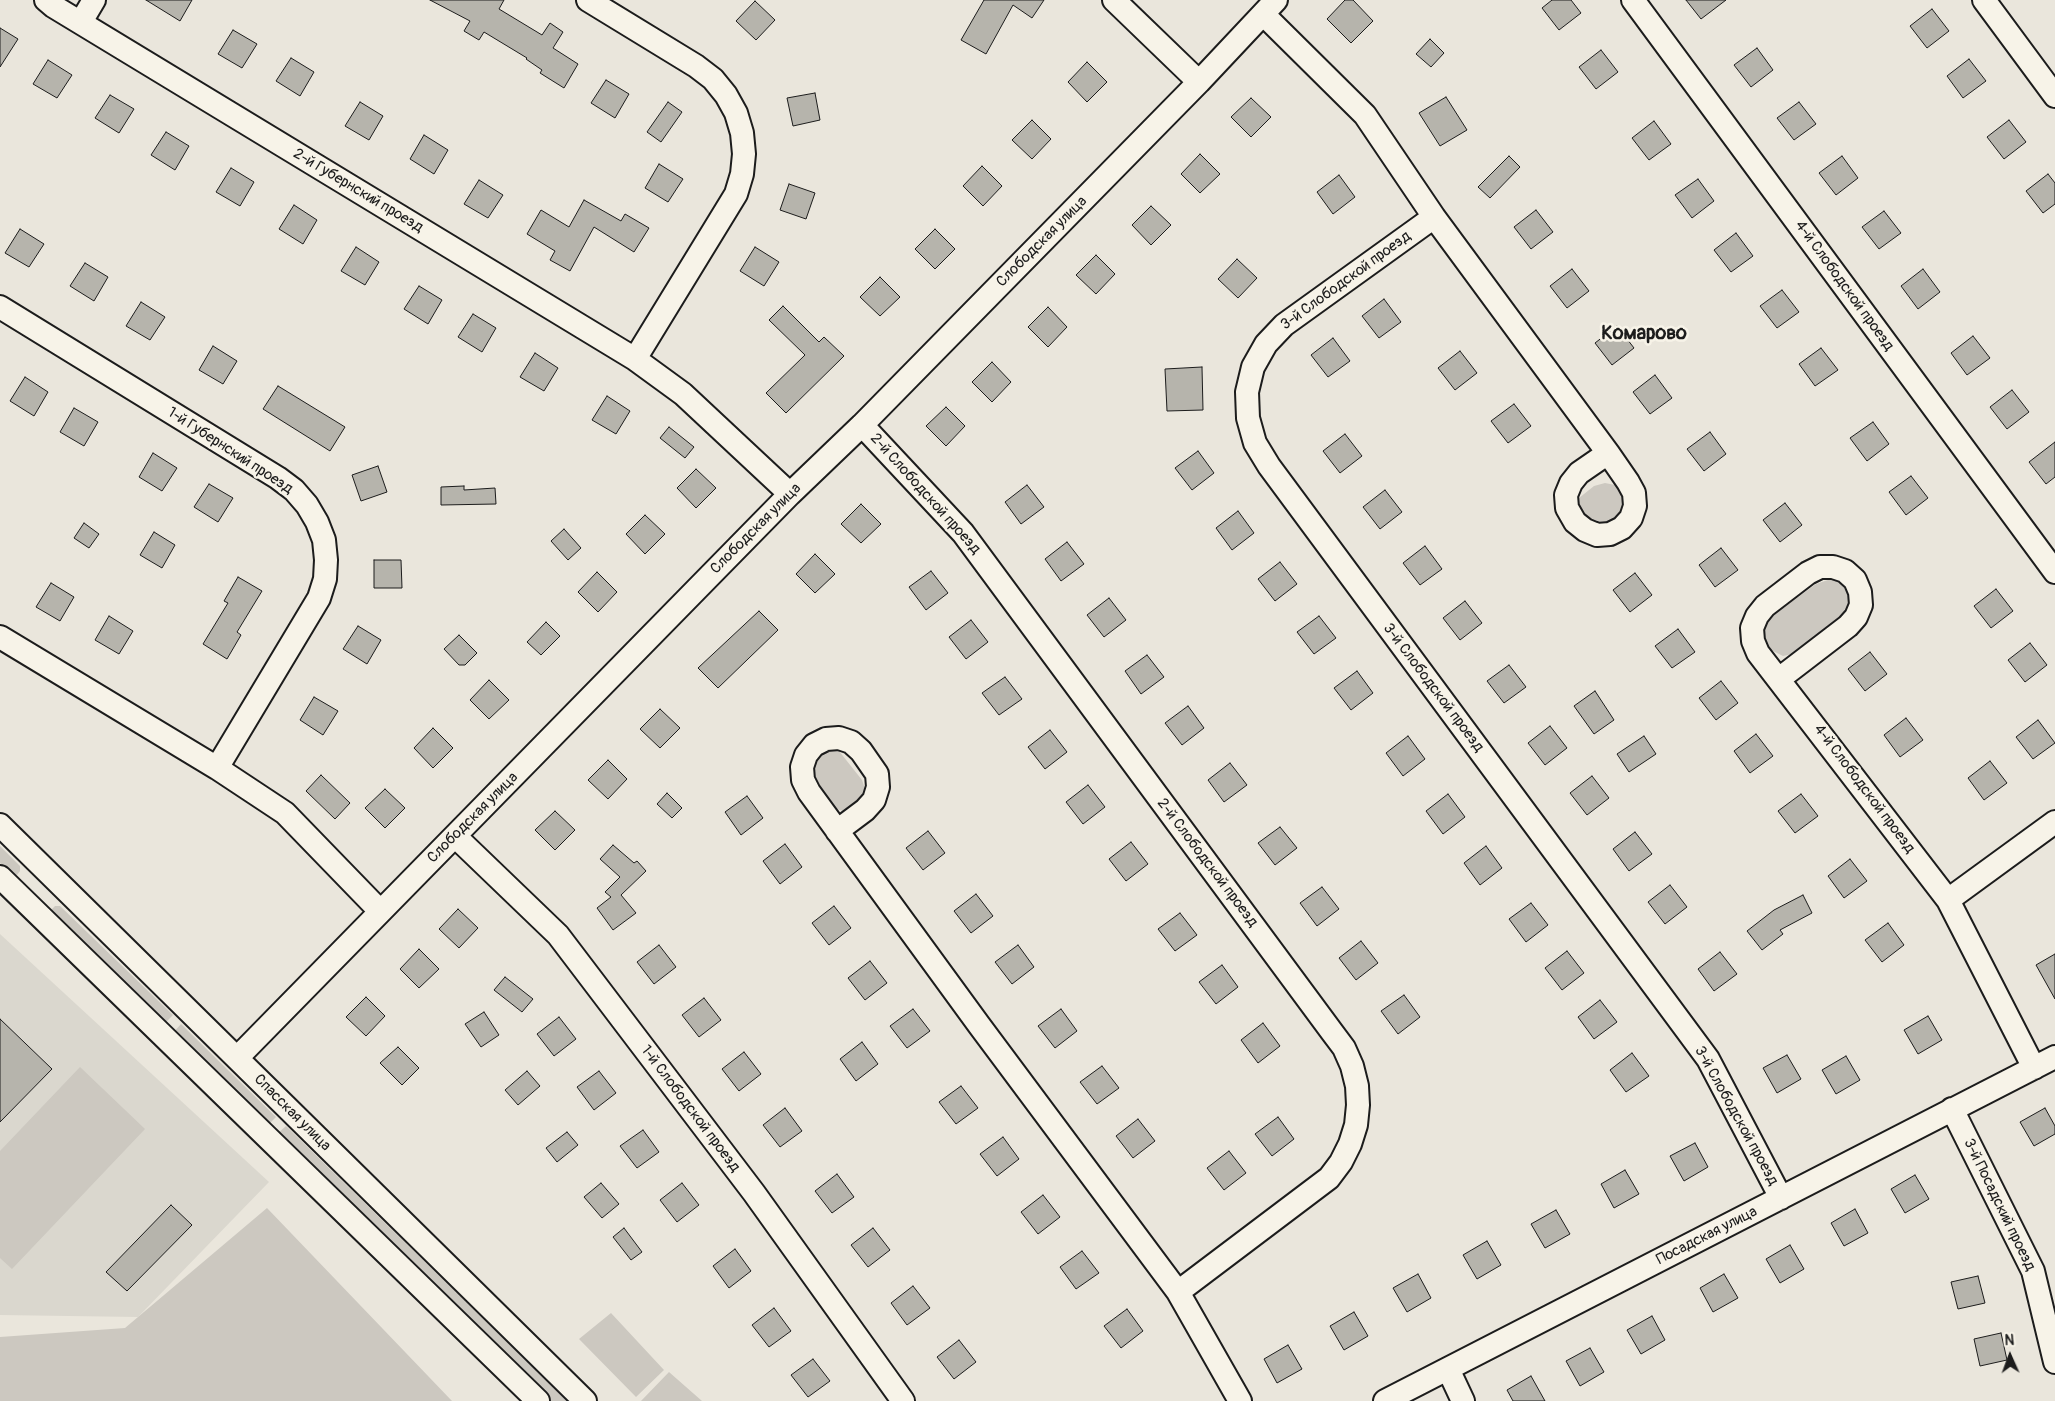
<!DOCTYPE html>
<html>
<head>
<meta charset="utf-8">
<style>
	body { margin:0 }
	#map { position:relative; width:2055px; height:1401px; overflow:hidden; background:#eae6dc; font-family:Pangolin,sans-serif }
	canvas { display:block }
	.north { position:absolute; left:1985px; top:1331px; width:50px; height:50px; -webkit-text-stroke:4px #f7f3e8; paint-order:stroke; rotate:358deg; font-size:14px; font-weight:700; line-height:20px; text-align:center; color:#1c1c1c }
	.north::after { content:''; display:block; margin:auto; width:18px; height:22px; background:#1c1c1c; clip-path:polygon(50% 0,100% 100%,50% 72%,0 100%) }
</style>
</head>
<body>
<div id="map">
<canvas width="2055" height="1401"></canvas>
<div class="north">N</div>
</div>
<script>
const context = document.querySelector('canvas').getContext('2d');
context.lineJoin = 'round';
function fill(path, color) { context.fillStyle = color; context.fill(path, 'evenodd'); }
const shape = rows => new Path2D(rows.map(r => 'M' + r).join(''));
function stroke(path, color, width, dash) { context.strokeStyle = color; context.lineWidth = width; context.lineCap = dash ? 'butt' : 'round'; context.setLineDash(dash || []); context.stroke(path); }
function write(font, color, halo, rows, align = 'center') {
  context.font = font + ' Pangolin,sans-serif'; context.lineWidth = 5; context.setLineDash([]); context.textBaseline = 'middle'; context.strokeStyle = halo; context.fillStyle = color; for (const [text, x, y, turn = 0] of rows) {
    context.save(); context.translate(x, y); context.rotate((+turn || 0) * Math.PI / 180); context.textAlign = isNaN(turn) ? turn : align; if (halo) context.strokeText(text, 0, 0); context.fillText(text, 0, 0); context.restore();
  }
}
const built = shape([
	[0,934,269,1182,138,1317,0,1315]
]);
const green = shape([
	[1605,483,1615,485,1623,493,1628,503,1615,523,1591,529,1577,509,1579,498,1594,486],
	[1828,580,1836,580,1844,586,1850,594,1851,603,1844,618,1792,654,1783,656,1769,649,1764,643,1763,628,1768,619,1816,584],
	[828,749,839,751,862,780,865,789,863,799,855,808,843,811,830,807,810,782,811,758],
	[0,846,20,866,20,871,17,875,12,874,0,863],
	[55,906,60,906,173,1015,163,1025,52,915,52,909],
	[181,1024,276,1117,267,1126,172,1034],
	[80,1067,145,1129,12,1269,0,1258,0,1151],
	[286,1126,567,1401,549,1401,277,1134],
	[267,1208,452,1401,0,1401,0,1337,125,1328],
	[611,1313,664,1370,636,1397,579,1339],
	[669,1372,702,1401,641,1401]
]);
const building = shape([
	[146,0,192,0,180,21,146,0],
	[430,0,504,0,499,9,542,35,550,23,563,32,553,48,578,64,564,88,540,73,542,70,526,59,527,58,484,32,479,40,464,31,470,21,430,0],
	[984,0,1044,0,1032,18,1013,5,986,54,961,40,984,0],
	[1345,0,1353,0,1373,21,1351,43,1327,19,1345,0],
	[1552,0,1571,0,1581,13,1559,30,1542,8,1552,0],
	[1686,0,1726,0,1701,19,1686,0],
	[755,1,775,20,756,40,736,21,755,1],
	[1932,9,1949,31,1927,48,1910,26,1932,9],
	[0,28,18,39,0,67,0,28],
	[233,30,257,44,242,68,218,54,233,30],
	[1430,39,1444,53,1431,67,1416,54,1430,39],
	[1757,48,1773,70,1751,87,1734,65,1757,48],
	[1601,50,1618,72,1596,89,1579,67,1601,50],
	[291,58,314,72,300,96,276,81,291,58],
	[1969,59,1986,81,1963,98,1947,76,1969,59],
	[48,60,72,75,57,98,33,84,48,60],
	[1087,62,1107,82,1087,102,1068,82,1087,62],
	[606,80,629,94,615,118,591,103,606,80],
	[815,93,820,120,793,126,787,98,815,93],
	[110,95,134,109,119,133,95,118,110,95],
	[1446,97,1467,130,1440,146,1419,113,1446,97],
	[1251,98,1271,117,1251,137,1231,117,1251,98],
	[360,102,383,116,369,140,345,126,360,102],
	[668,102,682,112,661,142,647,132,668,102],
	[1799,102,1816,124,1794,140,1777,118,1799,102],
	[1032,120,1051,139,1032,159,1012,140,1032,120],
	[2009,120,2026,142,2004,159,1987,137,2009,120],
	[1654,121,1671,144,1649,160,1632,138,1654,121],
	[166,132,189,146,175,170,151,155,166,132],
	[424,135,448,150,434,174,410,159,424,135],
	[1200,154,1220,174,1200,193,1181,174,1200,154],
	[1509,156,1520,167,1490,198,1478,187,1509,156],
	[1842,156,1858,178,1836,195,1819,173,1842,156],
	[659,164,683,179,668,202,645,188,659,164],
	[982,166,1002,186,983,206,963,186,982,166],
	[231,168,254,182,240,206,216,192,231,168],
	[2048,174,2055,183,2055,204,2043,213,2026,191,2048,174],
	[1339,175,1355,197,1333,214,1317,192,1339,175],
	[1698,179,1714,201,1692,218,1675,195,1698,179],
	[479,180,503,195,488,218,464,204,479,180],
	[789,184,815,193,806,219,780,210,789,184],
	[584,200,621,221,625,214,649,228,634,252,594,227,570,271,550,260,555,251,527,234,541,210,569,227,584,200],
	[294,205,317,220,303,244,279,229,294,205],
	[1151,206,1171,225,1151,245,1132,225,1151,206],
	[1536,210,1553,232,1531,249,1514,227,1536,210],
	[1884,211,1901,233,1879,249,1862,227,1884,211],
	[20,229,44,244,29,267,5,253,20,229],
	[935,229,955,249,935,269,915,249,935,229],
	[1736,233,1753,256,1731,272,1714,250,1736,233],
	[356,247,379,262,365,285,341,271,356,247],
	[755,247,779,262,764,286,740,271,755,247],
	[1096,255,1115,274,1096,294,1076,275,1096,255],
	[1237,259,1257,278,1238,298,1218,279,1237,259],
	[85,263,108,277,94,301,70,286,85,263],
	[1572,269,1589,291,1567,308,1550,286,1572,269],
	[1923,269,1940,292,1918,309,1901,286,1923,269],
	[880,277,900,297,880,316,860,297,880,277],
	[419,286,442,300,428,324,404,309,419,286],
	[1782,290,1799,312,1777,328,1760,306,1782,290],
	[1384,299,1401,322,1379,338,1362,316,1384,299],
	[141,302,165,317,150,340,126,326,141,302],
	[783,306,819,342,824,337,844,356,786,413,766,393,805,355,769,320,783,306],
	[1048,307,1067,327,1048,347,1028,327,1048,307],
	[473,314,496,328,482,352,458,337,473,314],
	[1617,326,1634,348,1612,365,1595,343,1617,326],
	[1973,336,1990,358,1967,375,1951,353,1973,336],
	[1333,338,1350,361,1328,377,1311,355,1333,338],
	[213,346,237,361,223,384,199,370,213,346],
	[1821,348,1838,370,1815,386,1799,364,1821,348],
	[1460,351,1477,373,1455,390,1438,368,1460,351],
	[535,353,558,368,544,391,520,377,535,353],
	[992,362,1011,382,992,402,972,382,992,362],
	[1202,367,1203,410,1167,411,1165,369,1202,367],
	[1655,375,1672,398,1650,414,1633,392,1655,375],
	[25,377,48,392,34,416,10,401,25,377],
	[278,386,345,427,330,451,263,409,278,386],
	[2012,390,2029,412,2007,429,1990,407,2012,390],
	[607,396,630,411,616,434,592,420,607,396],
	[1514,404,1531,426,1508,443,1491,421,1514,404],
	[946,407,965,426,946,446,926,426,946,407],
	[74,408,98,422,84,446,60,432,74,408],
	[1873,422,1889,444,1867,461,1850,438,1873,422],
	[669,427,694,447,685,458,660,438,669,427],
	[1710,432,1726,454,1704,471,1687,449,1710,432],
	[1345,434,1362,456,1340,473,1323,451,1345,434],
	[2055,442,2055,477,2046,484,2029,462,2055,442],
	[1198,451,1214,473,1192,490,1175,468,1198,451],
	[153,453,177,468,162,491,139,477,153,453],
	[378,466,387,492,361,501,352,475,378,466],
	[696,469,716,488,696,508,677,488,696,469],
	[1911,476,1928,498,1906,515,1889,492,1911,476],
	[209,484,233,498,218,522,194,507,209,484],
	[1027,485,1044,507,1021,524,1005,502,1027,485],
	[464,486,464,490,495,488,496,504,441,505,441,487,464,486],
	[1385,490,1402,512,1380,529,1363,507,1385,490],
	[1785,503,1802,525,1780,542,1763,520,1785,503],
	[861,504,881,524,861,543,841,524,861,504],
	[1238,511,1254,533,1232,550,1216,528,1238,511],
	[645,515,665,534,645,554,626,534,645,515],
	[84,523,99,534,89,548,74,538,84,523],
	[564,529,581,548,568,560,551,541,564,529],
	[154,532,175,545,162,568,140,555,154,532],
	[1067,542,1084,564,1061,581,1045,559,1067,542],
	[1425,546,1442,569,1420,585,1403,563,1425,546],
	[1721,548,1738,570,1715,587,1699,565,1721,548],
	[815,554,835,574,815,593,796,574,815,554],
	[374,560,401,560,402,588,374,588,374,560],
	[1280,562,1297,584,1275,601,1258,579,1280,562],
	[931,571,948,593,926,610,909,587,931,571],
	[597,572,617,592,598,612,578,592,597,572],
	[1635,573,1652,595,1630,612,1613,590,1635,573],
	[238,577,262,591,237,632,241,635,227,659,203,644,228,603,224,601,238,577],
	[51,583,74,597,60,621,36,607,51,583],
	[1996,589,2013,611,1991,628,1974,606,1996,589],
	[1109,598,1126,620,1104,637,1087,615,1109,598],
	[1465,601,1482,623,1460,640,1443,618,1465,601],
	[759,611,778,630,718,688,698,668,759,611],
	[109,616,133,631,119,654,95,640,109,616],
	[1319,616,1336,638,1314,654,1297,632,1319,616],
	[971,620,988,642,966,659,949,637,971,620],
	[546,622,560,636,541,655,527,642,546,622],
	[358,626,381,640,367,664,343,649,358,626],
	[1678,629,1695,652,1672,668,1655,646,1678,629],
	[459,635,477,653,465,665,459,665,444,649,459,635],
	[2030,643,2047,665,2025,682,2008,660,2030,643],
	[1870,652,1887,674,1865,691,1848,669,1870,652],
	[1147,655,1164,677,1141,694,1125,671,1147,655],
	[1509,665,1526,687,1504,703,1487,681,1509,665],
	[1357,671,1373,693,1351,710,1334,688,1357,671],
	[1005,677,1022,699,999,715,982,693,1005,677],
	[489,680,509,700,489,719,470,700,489,680],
	[1721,681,1738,703,1716,720,1699,698,1721,681],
	[1595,691,1614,720,1594,734,1574,706,1595,691],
	[314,697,338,711,323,735,300,720,314,697],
	[1188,706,1204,728,1182,745,1165,723,1188,706],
	[660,709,680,728,660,748,640,729,660,709],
	[1906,718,1923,740,1900,757,1884,735,1906,718],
	[2038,720,2055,743,2033,759,2016,737,2038,720],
	[1550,726,1567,748,1545,765,1528,743,1550,726],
	[433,728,453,748,433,768,414,748,433,728],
	[1050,730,1067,752,1045,769,1028,747,1050,730],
	[1756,734,1773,756,1750,773,1734,751,1756,734],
	[1408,736,1425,759,1403,776,1386,753,1408,736],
	[1644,736,1656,754,1629,772,1617,754,1644,736],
	[608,760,627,779,608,799,588,780,608,760],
	[1990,761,2007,783,1984,800,1968,778,1990,761],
	[1230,763,1247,785,1224,802,1208,780,1230,763],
	[321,775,350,803,335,819,306,791,321,775],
	[1592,776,1609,798,1587,815,1570,793,1592,776],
	[1088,785,1105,807,1083,824,1066,802,1088,785],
	[385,789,405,808,385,828,365,808,385,789],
	[667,793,682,808,672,818,657,804,667,793],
	[1448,794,1465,817,1443,834,1426,811,1448,794],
	[1801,794,1818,816,1795,833,1778,811,1801,794],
	[747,796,763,818,741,835,725,812,747,796],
	[555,811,575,830,555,850,535,830,555,811],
	[1280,827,1297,848,1275,865,1258,843,1280,827],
	[928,831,945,853,923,870,906,848,928,831],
	[1635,832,1652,854,1629,871,1613,849,1635,832],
	[1131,842,1148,864,1126,881,1109,859,1131,842],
	[785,844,802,867,780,884,763,861,785,844],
	[613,845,634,863,637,861,646,871,621,895,636,913,613,930,597,908,611,897,605,892,620,877,600,859,613,845],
	[1486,846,1502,868,1480,885,1464,863,1486,846],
	[1850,859,1867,881,1844,898,1828,876,1850,859],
	[1670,885,1687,907,1665,924,1648,902,1670,885],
	[1322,887,1339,909,1317,926,1300,903,1322,887],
	[976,894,993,916,971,933,954,911,976,894],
	[1803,895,1812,913,1780,930,1783,934,1762,950,1747,931,1774,910,1803,895],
	[1531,903,1548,925,1526,942,1509,919,1531,903],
	[834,906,851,928,829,945,812,923,834,906],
	[458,909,478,928,459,948,439,929,458,909],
	[1180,913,1197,935,1175,951,1158,929,1180,913],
	[1888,923,1904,945,1882,962,1865,940,1888,923],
	[1361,941,1378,963,1356,980,1339,958,1361,941],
	[659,945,676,967,654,984,637,962,659,945],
	[1018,945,1034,967,1012,984,995,962,1018,945],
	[419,949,439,969,419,988,400,969,419,949],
	[1567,951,1584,973,1562,990,1545,968,1567,951],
	[1720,952,1737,974,1714,991,1698,969,1720,952],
	[2055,954,2055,999,2036,965,2055,954],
	[870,961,887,983,865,1000,848,978,870,961],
	[1222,965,1238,987,1216,1004,1199,982,1222,965],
	[505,977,533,999,522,1012,494,990,505,977],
	[1404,995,1420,1017,1398,1034,1381,1011,1404,995],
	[366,997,385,1016,366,1036,346,1017,366,997],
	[704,998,721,1020,699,1037,682,1015,704,998],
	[1600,1000,1617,1022,1594,1039,1578,1017,1600,1000],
	[913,1009,930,1031,907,1048,890,1026,913,1009],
	[1061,1009,1077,1031,1055,1048,1038,1026,1061,1009],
	[484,1012,499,1035,481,1047,465,1024,484,1012],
	[1928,1016,1942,1040,1918,1054,1904,1030,1928,1016],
	[559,1017,576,1039,554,1056,537,1034,559,1017],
	[0,1019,52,1069,0,1122,0,1019],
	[1263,1023,1280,1046,1258,1063,1241,1040,1263,1023],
	[862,1042,878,1064,856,1081,840,1059,862,1042],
	[398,1047,419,1068,402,1085,380,1063,398,1047],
	[744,1052,761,1074,739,1091,722,1069,744,1052],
	[1632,1053,1649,1076,1626,1092,1610,1070,1632,1053],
	[1787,1055,1801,1079,1777,1093,1763,1068,1787,1055],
	[1846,1056,1860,1080,1836,1094,1822,1070,1846,1056],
	[1102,1066,1119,1088,1097,1104,1080,1082,1102,1066],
	[527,1071,540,1086,518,1105,505,1090,527,1071],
	[599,1071,616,1093,594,1110,577,1087,599,1071],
	[961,1086,978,1108,956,1124,939,1102,961,1086],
	[785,1108,802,1131,780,1147,763,1125,785,1108],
	[2045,1108,2055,1126,2055,1134,2034,1146,2020,1122,2045,1108],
	[1278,1117,1294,1139,1272,1156,1255,1134,1278,1117],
	[1138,1119,1155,1141,1133,1158,1116,1136,1138,1119],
	[643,1130,659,1152,637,1168,620,1146,643,1130],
	[567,1132,578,1145,557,1162,546,1148,567,1132],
	[1003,1137,1019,1159,997,1176,980,1154,1003,1137],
	[1695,1143,1708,1167,1684,1181,1670,1156,1695,1143],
	[1229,1151,1246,1173,1224,1190,1207,1168,1229,1151],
	[1625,1170,1639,1194,1614,1208,1601,1184,1625,1170],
	[837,1174,854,1197,832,1213,815,1191,837,1174],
	[1915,1175,1929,1199,1905,1213,1891,1189,1915,1175],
	[601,1183,619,1204,602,1218,584,1197,601,1183],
	[682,1183,699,1205,677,1222,660,1200,682,1183],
	[1043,1195,1060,1217,1038,1234,1021,1212,1043,1195],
	[171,1205,192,1225,127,1291,106,1272,171,1205],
	[1855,1209,1868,1233,1844,1246,1831,1223,1855,1209],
	[1556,1210,1570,1234,1545,1248,1531,1224,1556,1210],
	[624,1228,642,1252,631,1260,613,1237,624,1228],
	[873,1228,890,1250,868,1267,851,1245,873,1228],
	[1487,1241,1501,1265,1477,1279,1463,1255,1487,1241],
	[1790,1245,1804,1269,1780,1283,1766,1259,1790,1245],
	[735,1249,751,1271,729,1288,713,1266,735,1249],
	[1082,1251,1099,1273,1076,1289,1060,1267,1082,1251],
	[1418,1274,1431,1298,1407,1312,1393,1288,1418,1274],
	[1724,1274,1738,1298,1713,1312,1700,1288,1724,1274],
	[1978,1276,1985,1303,1958,1309,1951,1282,1978,1276],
	[913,1286,930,1308,907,1325,891,1303,913,1286],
	[774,1308,791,1331,769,1347,752,1325,774,1308],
	[1127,1309,1143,1331,1121,1348,1104,1326,1127,1309],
	[1354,1312,1368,1336,1344,1350,1330,1326,1354,1312],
	[1652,1316,1665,1340,1641,1354,1627,1330,1652,1316],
	[2001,1333,2007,1360,1980,1366,1974,1339,2001,1333],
	[959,1340,976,1362,954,1379,937,1357,959,1340],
	[1288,1345,1302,1369,1277,1383,1264,1359,1288,1345],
	[1590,1348,1604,1372,1580,1386,1566,1361,1590,1348],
	[813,1359,830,1381,808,1397,791,1375,813,1359],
	[1531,1376,1545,1401,1513,1401,1507,1390,1531,1376]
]);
const minor = shape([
	[46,0,53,6,635,359,683,394,790,494],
	[588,0,696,66,713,79,726,95,736,113,742,133,744,154,742,174,736,194,635,359],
	[1114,0,1199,82],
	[1633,0,2055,572],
	[1984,0,2055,96],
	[1263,14,1365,115,1434,217,1608,453,1579,473,1571,483,1566,495,1567,508,1575,522,1585,530,1597,535,1610,534,1622,528,1631,518,1635,506,1634,493,1628,482,1608,453],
	[81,22,94,0],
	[1434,217,1284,325,1266,344,1253,367,1247,392,1248,418,1255,443,1269,466,1708,1059,1781,1198],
	[0,307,278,478,294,490,307,505,317,522,324,540,326,560,325,579,319,598,217,768],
	[862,425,963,533,1332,1032,1344,1048,1352,1066,1357,1086,1358,1105,1356,1125,1350,1144,1341,1162,1329,1178,1178,1292],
	[0,637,217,768,285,813,380,911],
	[1779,679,1848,626,1856,617,1861,605,1860,592,1855,580,1845,571,1833,567,1820,567,1808,573,1765,606,1757,616,1752,628,1753,641,1758,653,1948,900,2034,1068],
	[0,825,585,1401],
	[837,831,865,810,874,800,878,787,877,774,861,751,851,742,839,738,826,739,814,745,806,755,802,767,803,780,809,792,979,1025,1178,1292,1240,1401],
	[455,836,558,935,754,1193,903,1401],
	[0,877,538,1401],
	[1948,900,2055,822],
	[237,1058,790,494,862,425,1199,82,1276,0],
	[1952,1109,2033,1271,2055,1362],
	[1448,1369,1463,1401],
	[1385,1401,2055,1057]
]);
const streetNames = [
	["2-й Губернский проезд",358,191,31],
	["Слободская улица",1042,242,-45],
	["3-й Слободской проезд",1346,281,-36],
	["4-й Слободской проезд",1844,286,54],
	["1-й Губернский проезд",230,451,33],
	["2-й Слободской проезд",925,494,48],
	["Слободская улица",756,529,-45],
	["3-й Слободской проезд",1433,688,53],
	["4-й Слободской проезд",1864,789,53],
	["Слободская улица",473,818,-45],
	["2-й Слободской проезд",1207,863,53],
	["1-й Слободской проезд",690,1109,53],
	["Спасская улица",292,1113,45],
	["3-й Слободской проезд",1736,1116,61],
	["3-й Посадский проезд",1999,1205,64],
	["Посадская улица",1707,1236,-27]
];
const districtNames = [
	["Комарово",1644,334]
];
fill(built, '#dad7ce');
fill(green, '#ccc8c0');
fill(building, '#b6b4ac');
stroke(building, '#1c1c1c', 1);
stroke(minor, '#1c1c1c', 26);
stroke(minor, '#f7f3e8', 22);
write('15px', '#1c1c1c', '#f7f3e8', streetNames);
write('bold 20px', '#1c1c1c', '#f7f3e8', districtNames);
</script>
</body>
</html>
